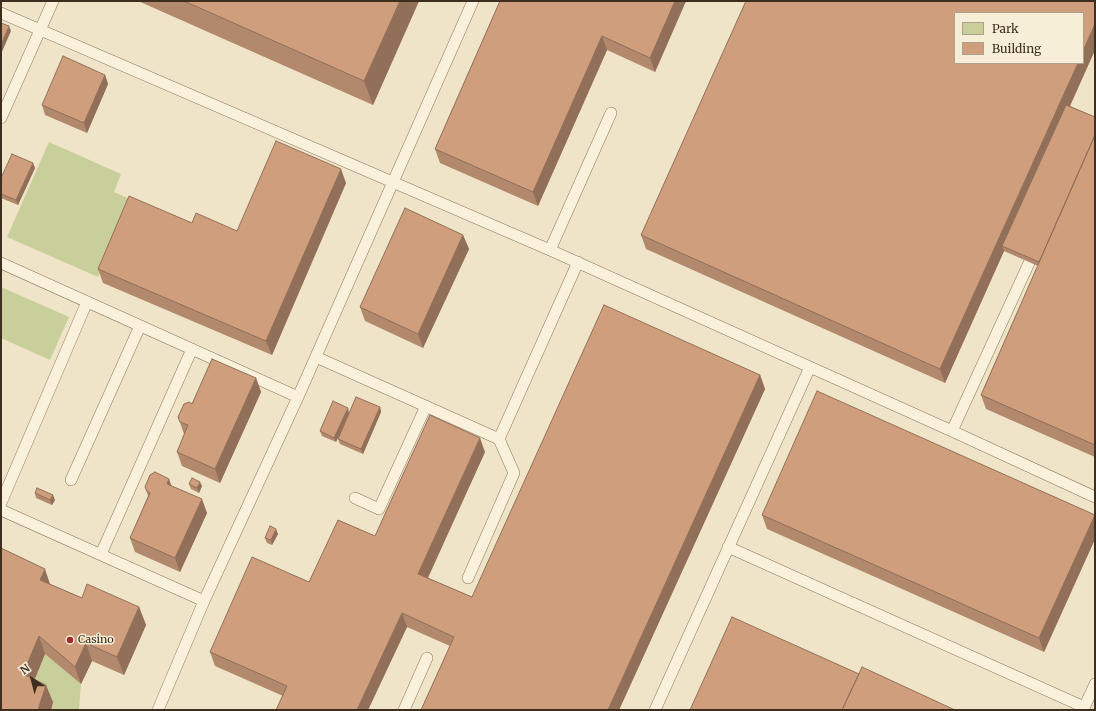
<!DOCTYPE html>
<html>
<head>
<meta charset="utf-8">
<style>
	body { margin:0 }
	#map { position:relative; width:1096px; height:711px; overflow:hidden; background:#f0e4c8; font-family:Merriweather,serif }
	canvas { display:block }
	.frame { position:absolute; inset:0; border:2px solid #3d2e20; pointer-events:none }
	.legend { position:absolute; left:954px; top:12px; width:130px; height:52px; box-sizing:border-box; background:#f7eed8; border:1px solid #ada18e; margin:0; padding:5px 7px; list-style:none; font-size:12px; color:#3d2e20 }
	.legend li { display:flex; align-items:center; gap:8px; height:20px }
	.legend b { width:20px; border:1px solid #ada18e }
	.north { position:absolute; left:12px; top:659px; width:40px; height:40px; -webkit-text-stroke:3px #f7eed8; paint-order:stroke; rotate:324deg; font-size:11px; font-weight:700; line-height:16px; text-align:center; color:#3d2e20 }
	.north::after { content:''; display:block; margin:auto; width:14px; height:18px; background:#3d2e20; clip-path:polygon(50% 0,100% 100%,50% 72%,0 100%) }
</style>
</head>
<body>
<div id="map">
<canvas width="1096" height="711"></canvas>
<div class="frame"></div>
<ul class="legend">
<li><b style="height:11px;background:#c9cf9b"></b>Park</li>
<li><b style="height:11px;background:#cf9f7d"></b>Building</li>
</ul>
<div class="north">N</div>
</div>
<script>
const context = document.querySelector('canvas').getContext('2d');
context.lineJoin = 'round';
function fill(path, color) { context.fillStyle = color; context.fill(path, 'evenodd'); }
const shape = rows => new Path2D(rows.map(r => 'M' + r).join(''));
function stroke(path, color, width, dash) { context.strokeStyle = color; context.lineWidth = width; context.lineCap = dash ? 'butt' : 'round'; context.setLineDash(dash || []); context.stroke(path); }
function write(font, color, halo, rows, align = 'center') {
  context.font = font + ' Merriweather,serif'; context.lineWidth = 3; context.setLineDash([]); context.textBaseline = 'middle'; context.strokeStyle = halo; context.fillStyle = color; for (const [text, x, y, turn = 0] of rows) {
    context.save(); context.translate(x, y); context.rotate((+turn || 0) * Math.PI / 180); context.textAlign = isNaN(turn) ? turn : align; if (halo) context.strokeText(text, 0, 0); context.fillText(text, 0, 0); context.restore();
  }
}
const green = shape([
	[49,142,121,174,114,192,132,200,98,277,7,237],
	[1,287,69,317,50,360,1,338],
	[45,654,81,684,79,710,51,710,53,702,29,692]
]);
const service = shape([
	[1,13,550,250,952,431,1095,497],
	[1,118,53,1],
	[550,250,611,113],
	[1,263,298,397],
	[316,357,499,439],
	[952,431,1035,250],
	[71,480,140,326],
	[355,498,379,509,426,406],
	[1,503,87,302],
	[1,510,204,601],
	[728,547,1084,707],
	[101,554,192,349],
	[468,578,514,473,499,439,578,262],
	[158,710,204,601,298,397,473,1],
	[404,710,427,658],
	[655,710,810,367],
	[1083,710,1095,684]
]);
const wall = shape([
	[138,1,419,1,373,105],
	[500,1,686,1,655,72,607,50,538,206,440,163,435,149],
	[1095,1,1095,50,1070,106,1095,117,1095,457,986,409,981,395,1038,266,1004,251,945,383,646,249,641,235],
	[105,75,108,84,87,133,45,115,42,105],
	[35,168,18,205,1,198,1,178],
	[346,183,272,355,103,283,98,269,192,223,237,231],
	[463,235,469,249,423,348,365,321,360,307],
	[760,375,765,389,619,710,421,710,450,646,407,627,368,710,276,710,283,696,215,666,210,652,375,536,485,452,428,578,472,597],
	[256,378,261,392,220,483,182,466,177,452,184,434,178,417,192,404],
	[380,407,381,412,363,454,340,444,338,439,342,429,336,442,322,436,320,431,349,413],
	[189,484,202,486,199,493,191,489],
	[172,486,207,513,180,572,135,552,130,538,148,496,145,487],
	[35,493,55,500,52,505,36,498],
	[762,515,1095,516,1095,539,1044,652,767,529],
	[278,534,272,545,267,543,265,538],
	[50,584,82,598,139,607,146,625,124,675,92,661,81,684,45,654,35,679,53,702,51,710,1,710]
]);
const shadedWall = shape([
	[400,1,419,1,373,105,364,81],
	[675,1,686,1,655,72,650,58],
	[1095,24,1095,50,1006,248,1002,246,1004,251,945,383,940,369,1078,63,1083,63,1083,51],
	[9,26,11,31,1,54,1,45],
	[602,36,607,50,538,206,533,192],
	[105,75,108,84,87,133,84,123],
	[33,163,35,168,18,205,16,200],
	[341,169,346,183,272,355,266,341],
	[463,235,469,249,423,348,418,334],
	[760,375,765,389,619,710,608,710],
	[256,378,261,392,220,483,215,469],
	[380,407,381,412,363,454,361,449],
	[348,408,349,413,336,442,334,438],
	[480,438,485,452,423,588,418,574],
	[169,479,174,493,167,484],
	[200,482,202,486,199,493,197,488],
	[53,495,55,500,52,505,50,500],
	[202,499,207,513,180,572,175,558],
	[1095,515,1095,539,1044,652,1039,638],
	[276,529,278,534,272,545,271,540],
	[45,569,51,587,40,580],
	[139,607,146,625,124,675,117,657],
	[402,613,407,627,368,710,357,710],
	[39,636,45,654,29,692,23,674],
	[86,643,92,661,81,684,75,667],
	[46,685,53,702,51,710,38,710]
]);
const building = shape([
	[184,1,400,1,364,81,184,1],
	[500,1,675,1,650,58,602,36,533,192,435,149,500,1],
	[746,1,1095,1,1095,24,1083,51,1083,13,955,13,955,63,1078,63,940,369,641,235,746,1],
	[1,23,9,26,1,45,1,23],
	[63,56,105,75,84,123,42,105,63,56],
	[1066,105,1095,117,1095,135,1039,262,1002,246,1066,105],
	[1095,135,1095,445,981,395,1095,135],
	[276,141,341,169,266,341,98,269,129,196,192,223,196,213,237,231,276,141],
	[12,154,33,163,16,200,1,194,1,178,12,154],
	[405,208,463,235,418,334,360,307,405,208],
	[604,305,760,375,608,710,421,710,454,637,402,613,357,710,276,710,287,686,210,652,252,557,309,582,338,520,375,536,430,415,480,438,418,574,472,597,604,305],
	[212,359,256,378,215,469,177,452,188,425,180,422,178,417,184,404,189,402,192,404,212,359],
	[817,391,1095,515,1039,638,762,515,817,391],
	[356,397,380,407,361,449,338,439,356,397],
	[333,401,348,408,334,438,320,431,333,401],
	[155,472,169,479,167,484,202,499,175,558,130,538,150,493,147,491,145,487,150,475,155,472],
	[192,478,200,482,197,488,189,484,192,478],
	[37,488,53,495,50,500,35,493,37,488],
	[270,526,276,529,271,540,265,538,270,526],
	[1,548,45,569,40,580,82,598,87,584,139,607,117,657,86,643,75,667,39,636,23,674,46,685,38,710,1,710,1,548],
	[732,617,859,674,842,710,690,710,732,617],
	[862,667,955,710,842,710,862,667]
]);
const markers = [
	[70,640,4,"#9e2a2b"]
];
const poiNames = [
	["Casino",78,640]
];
fill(green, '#c9cf9b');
stroke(service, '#8d765c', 12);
stroke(service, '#faf1dc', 11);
fill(wall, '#b2896c');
fill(shadedWall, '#916f58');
fill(building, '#cf9f7d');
stroke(building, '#916f58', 1);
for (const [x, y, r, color] of markers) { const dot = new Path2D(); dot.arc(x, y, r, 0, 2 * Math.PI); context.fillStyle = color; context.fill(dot); stroke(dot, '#f7eed8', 1.5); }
write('11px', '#3d2e20', '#f7eed8', poiNames, 'left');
</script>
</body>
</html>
